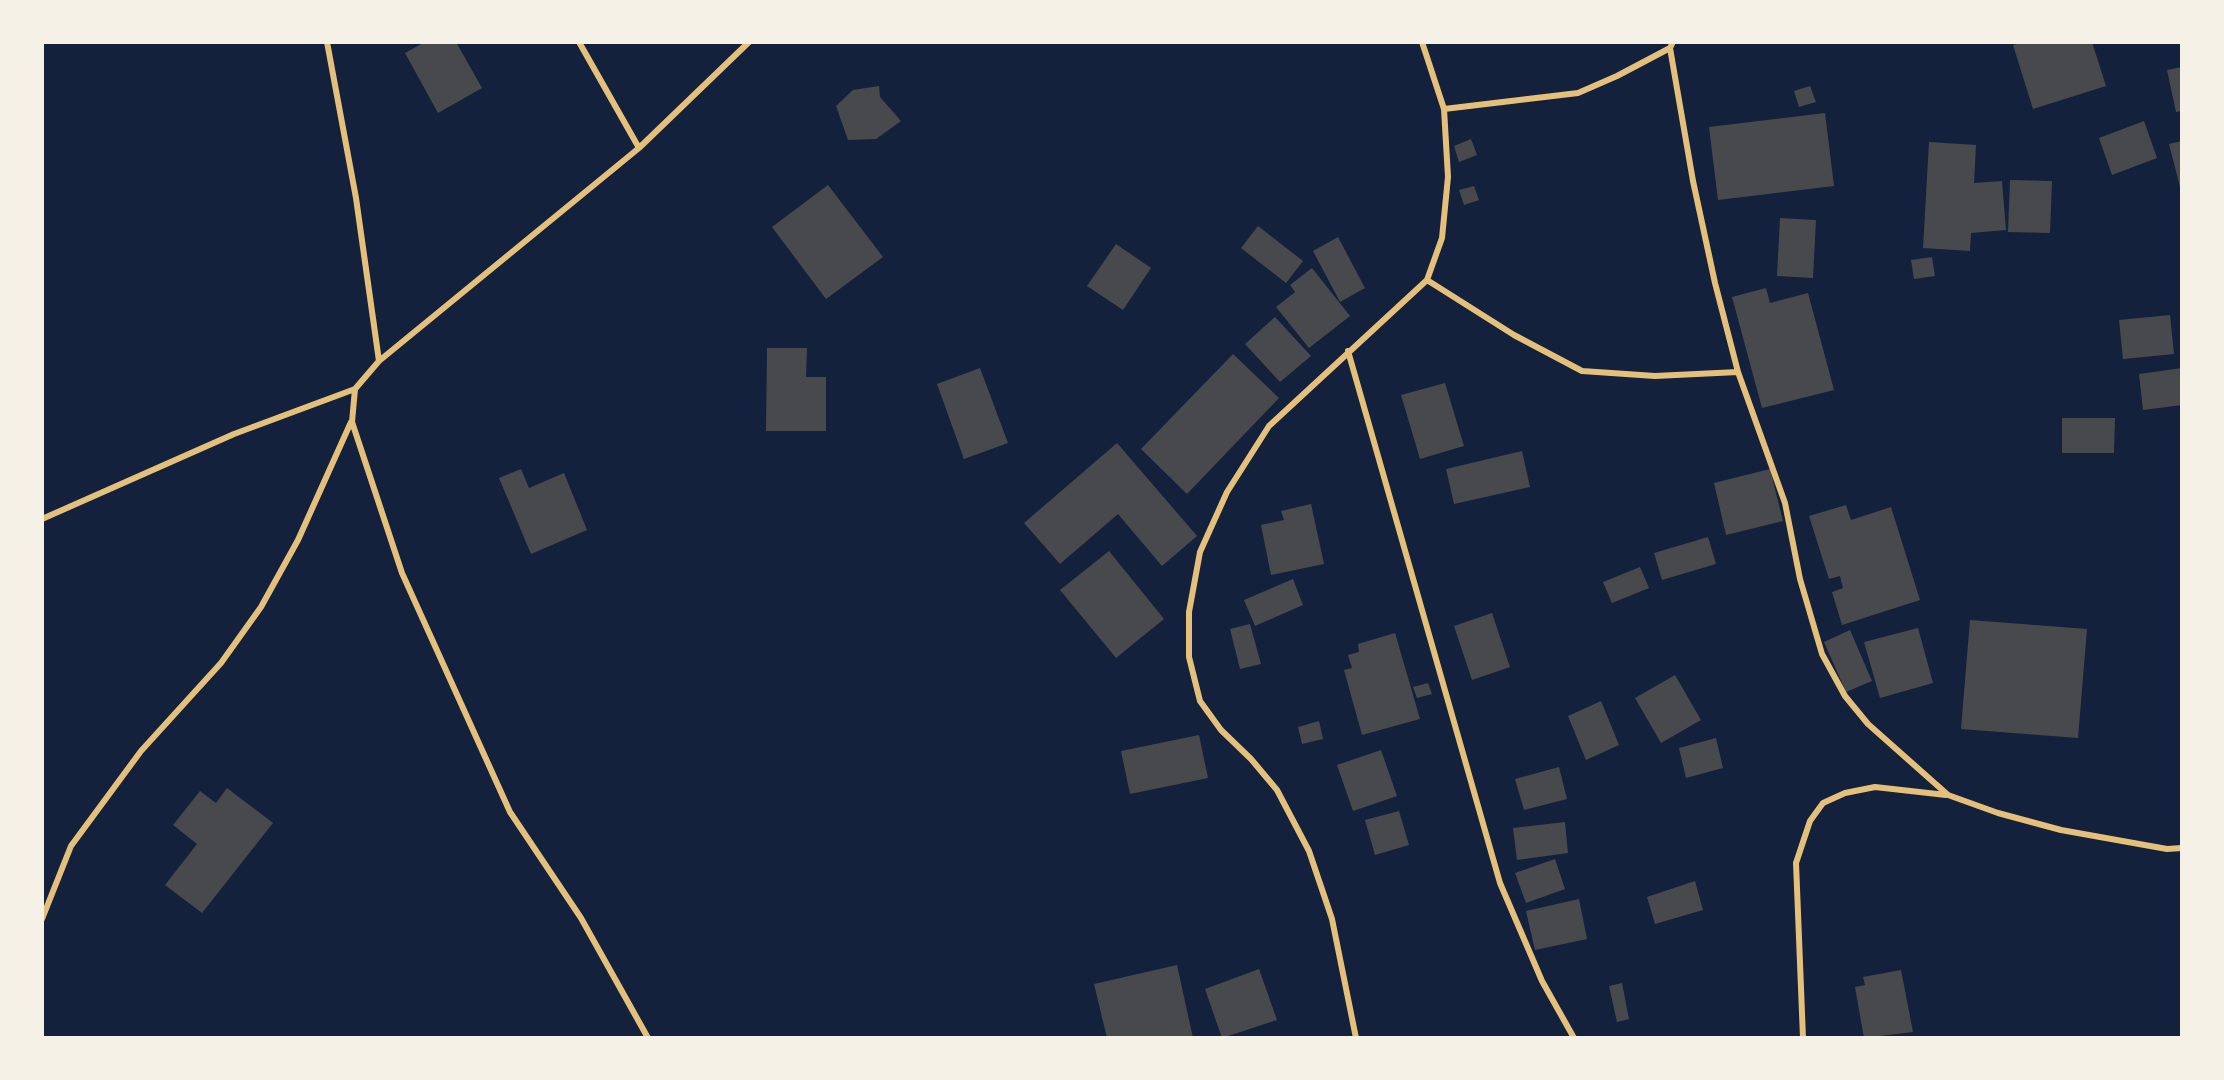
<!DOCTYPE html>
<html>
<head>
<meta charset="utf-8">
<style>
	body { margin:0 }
	#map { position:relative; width:2224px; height:1080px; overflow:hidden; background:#14213d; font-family:"Work Sans",sans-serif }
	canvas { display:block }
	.frame { position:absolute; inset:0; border:44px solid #f6f1e7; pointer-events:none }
</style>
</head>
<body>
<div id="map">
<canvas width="2224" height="1080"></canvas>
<div class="frame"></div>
</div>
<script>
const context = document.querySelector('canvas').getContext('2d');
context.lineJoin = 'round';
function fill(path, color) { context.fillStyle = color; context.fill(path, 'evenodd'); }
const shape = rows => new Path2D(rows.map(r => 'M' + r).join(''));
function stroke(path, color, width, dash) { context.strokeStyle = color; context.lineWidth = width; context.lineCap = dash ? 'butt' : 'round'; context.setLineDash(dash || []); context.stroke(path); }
const building = shape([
	[425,42,456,42,482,88,438,113,405,53],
	[2024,42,2092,42,2106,86,2033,109,2013,45],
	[2182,67,2182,111,2176,112,2167,70],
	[879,86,880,97,901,121,876,139,848,140,836,106,853,90],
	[1810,86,1816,102,1799,107,1794,91],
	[1825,113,1834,186,1718,200,1709,127],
	[2144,121,2157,158,2112,175,2099,138],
	[1471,139,1477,155,1459,162,1454,146],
	[2182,141,2182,191,2181,191,2169,144],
	[1929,142,1976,145,1974,183,2002,181,2006,230,1971,233,1970,251,1923,248],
	[2010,180,2052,181,2050,233,2008,232],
	[828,185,883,257,826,299,772,227],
	[1474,186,1479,200,1464,205,1459,190],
	[1780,218,1816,220,1813,278,1777,276],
	[1258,226,1303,261,1286,283,1241,248],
	[1338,237,1365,288,1340,302,1313,251],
	[1116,244,1151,268,1123,310,1087,286],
	[1932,257,1935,276,1914,279,1911,260],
	[1312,268,1350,316,1309,348,1276,307,1295,292,1290,285],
	[1766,288,1770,303,1808,293,1834,390,1762,408,1732,297],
	[2170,315,2174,354,2123,359,2119,320],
	[1275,317,1311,356,1280,382,1245,344],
	[767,348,807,348,806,377,826,377,826,431,766,431],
	[1233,354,1279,398,1187,494,1141,449],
	[980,368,1008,443,964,459,937,384],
	[2182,368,2182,405,2143,410,2139,374],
	[1445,383,1464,446,1420,459,1401,395],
	[2062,418,2115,418,2114,453,2062,453],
	[1117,443,1197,536,1162,566,1118,514,1060,564,1024,523],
	[1522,451,1530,487,1454,504,1446,469],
	[521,469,529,488,564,473,587,530,531,554,499,478],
	[1770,469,1783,521,1726,535,1714,483],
	[1311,504,1324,564,1271,575,1261,525,1284,520,1281,511],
	[1846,505,1851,520,1891,507,1920,600,1842,625,1832,592,1843,588,1840,576,1829,579,1809,516],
	[1708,537,1716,564,1662,580,1654,553],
	[1109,551,1164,619,1116,658,1060,590],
	[1640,567,1649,588,1612,603,1603,582],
	[1293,579,1303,605,1255,626,1244,600],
	[1492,613,1510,667,1472,680,1454,626],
	[1970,620,2087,629,2078,738,1961,729],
	[1250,624,1261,664,1240,669,1230,629],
	[1918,628,1933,683,1880,698,1864,642],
	[1850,630,1872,681,1846,692,1824,642],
	[1395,633,1420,719,1362,735,1344,670,1352,668,1348,655,1359,652,1358,644],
	[1675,675,1701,720,1661,743,1635,698],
	[1428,683,1432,694,1417,698,1413,687],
	[1601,701,1619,745,1586,760,1568,716],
	[1319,721,1323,739,1302,744,1298,727],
	[1199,735,1208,778,1130,794,1121,751],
	[1716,738,1723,768,1686,778,1679,748],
	[1381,750,1397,796,1353,811,1337,765],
	[1559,767,1567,799,1524,810,1515,779],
	[227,788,273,823,202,913,165,885,197,844,173,825,200,791,216,803],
	[1399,811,1409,845,1375,855,1365,820],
	[1565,822,1568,853,1517,860,1513,828],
	[1555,859,1565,889,1526,903,1515,873],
	[1695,881,1703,910,1655,924,1647,897],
	[1579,899,1587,939,1535,950,1526,911],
	[1177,965,1193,1038,1107,1038,1094,984],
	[1259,969,1277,1020,1222,1038,1205,989],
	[1901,970,1913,1032,1864,1038,1855,987,1865,985,1863,977],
	[1622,983,1629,1019,1617,1022,1609,986]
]);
const minor = shape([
	[327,42,356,198,379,361],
	[579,42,639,148],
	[1670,48,1693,181,1715,283,1738,372,1785,503,1800,579,1822,654,1845,696,1868,724,1948,795,1998,813,2061,830,2167,849,2182,848],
	[1444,109,1578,93,1617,76,1670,48,1673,42],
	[1427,280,1514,335,1582,371,1655,376,1738,372],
	[1348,351,1500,883,1542,981,1574,1038],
	[42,519,234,434,355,389],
	[42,919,71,846,141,751,221,663,261,607,298,540,351,422],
	[648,1038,581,918,510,812,402,573,352,422,355,389,379,361,639,148,749,42],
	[1356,1038,1332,919,1309,851,1277,790,1251,759,1221,730,1200,701,1189,657,1189,612,1200,552,1227,492,1269,426,1427,280,1442,238,1448,177,1444,109,1422,42],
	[1803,1038,1796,863,1810,821,1823,803,1845,793,1875,787,1946,795]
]);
fill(building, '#48494c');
stroke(minor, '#e5c07b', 6);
</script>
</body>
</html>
